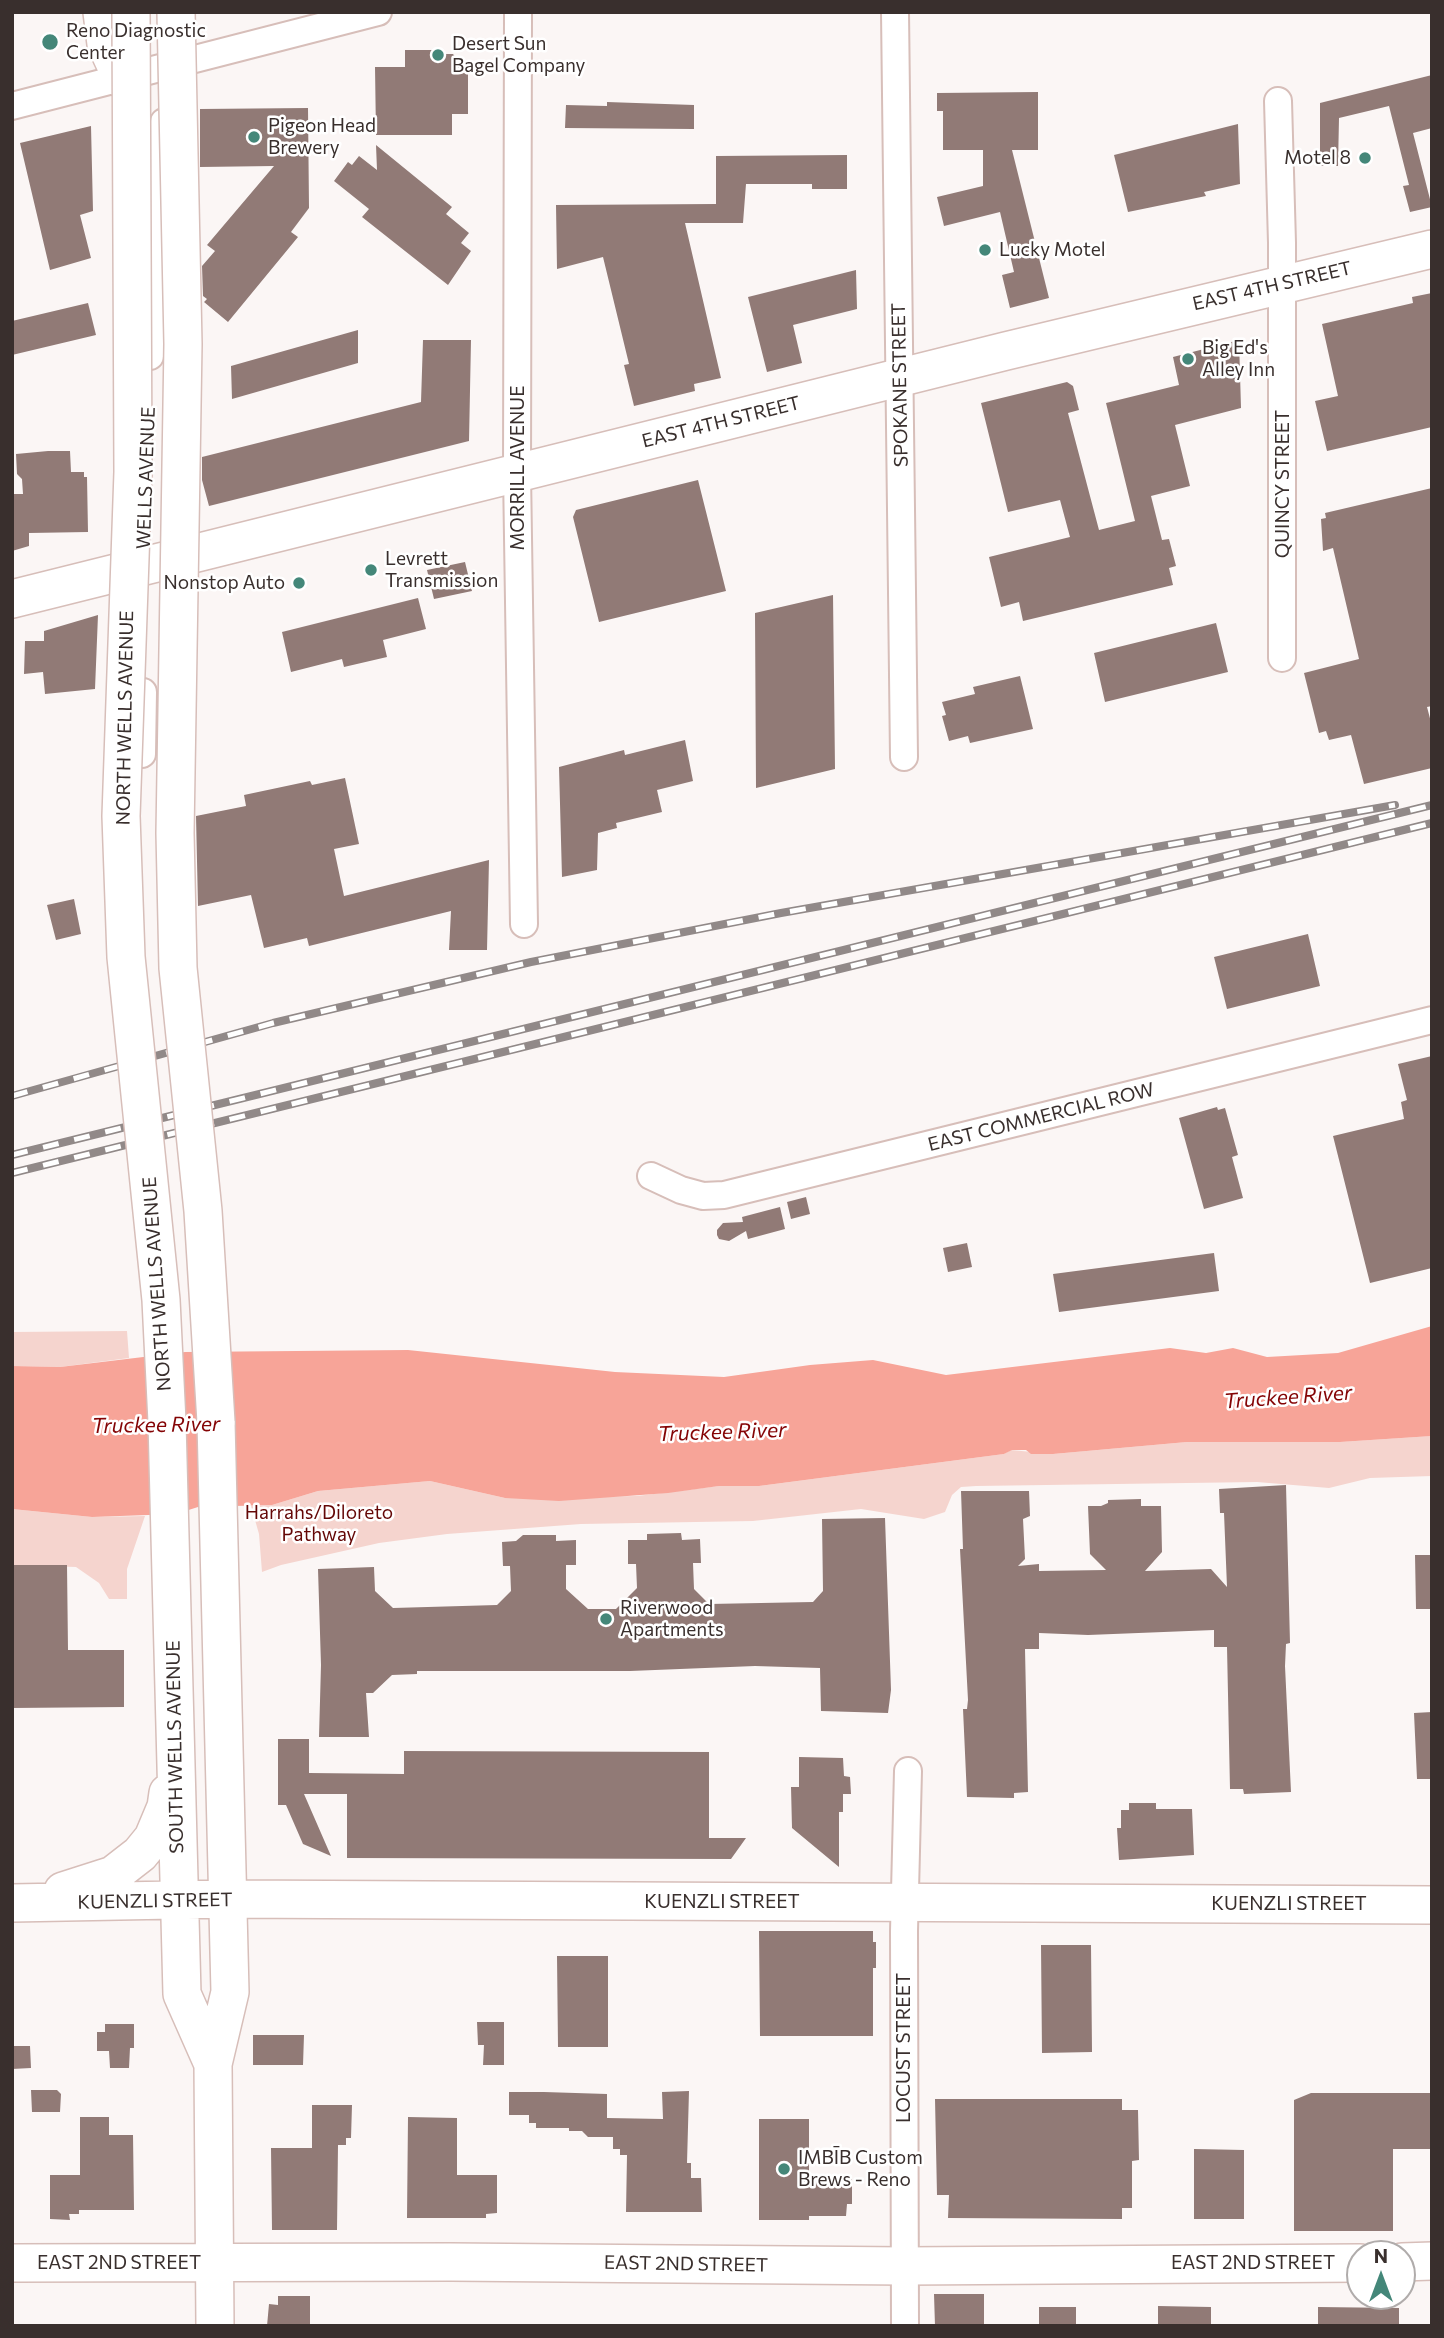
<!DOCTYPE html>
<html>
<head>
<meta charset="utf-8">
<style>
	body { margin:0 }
	#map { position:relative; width:1444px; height:2338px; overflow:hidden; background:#fbf6f5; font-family:Commissioner,sans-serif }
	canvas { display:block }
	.frame { position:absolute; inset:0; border:14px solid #392f2d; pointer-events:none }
	.north { position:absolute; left:1346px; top:2240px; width:70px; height:70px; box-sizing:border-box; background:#fff; border:2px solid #b0acab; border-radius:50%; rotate:0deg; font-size:19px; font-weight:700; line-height:28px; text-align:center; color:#392f2d }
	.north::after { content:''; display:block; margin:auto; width:24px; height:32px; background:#448779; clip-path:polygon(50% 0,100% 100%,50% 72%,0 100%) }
</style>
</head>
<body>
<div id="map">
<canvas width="1444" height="2338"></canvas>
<div class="frame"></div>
<div class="north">N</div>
</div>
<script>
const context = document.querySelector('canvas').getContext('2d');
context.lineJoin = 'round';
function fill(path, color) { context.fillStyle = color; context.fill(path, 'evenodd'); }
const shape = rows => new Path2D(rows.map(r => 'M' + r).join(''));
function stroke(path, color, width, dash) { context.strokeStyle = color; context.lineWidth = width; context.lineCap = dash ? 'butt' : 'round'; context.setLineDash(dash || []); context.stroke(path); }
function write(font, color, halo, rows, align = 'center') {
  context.font = font + ' Commissioner,sans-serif'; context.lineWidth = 5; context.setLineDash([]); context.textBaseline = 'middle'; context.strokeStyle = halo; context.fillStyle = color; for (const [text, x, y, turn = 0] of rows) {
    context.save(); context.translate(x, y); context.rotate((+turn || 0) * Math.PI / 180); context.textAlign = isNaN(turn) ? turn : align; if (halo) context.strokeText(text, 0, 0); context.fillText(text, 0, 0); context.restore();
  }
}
const green = shape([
	[127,1331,129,1358,60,1367,12,1366,12,1332],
	[1432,1436,1432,1476,1370,1478,1329,1488,1257,1482,976,1486,961,1487,952,1495,945,1512,924,1519,861,1509,753,1521,581,1524,447,1534,379,1543,281,1565,262,1572,259,1534,251,1506,272,1505,318,1491,430,1481,505,1498,637,1496,719,1486,759,1486,1004,1454,1011,1450,1053,1454,1187,1442,1340,1442],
	[12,1509,92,1517,145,1516,127,1569,127,1599,109,1599,99,1583,76,1567,12,1565]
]);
const water = shape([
	[1432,1326,1432,1436,1340,1442,1187,1442,1053,1454,1031,1454,1026,1450,1012,1450,1004,1454,759,1486,719,1486,668,1493,559,1501,505,1498,430,1481,318,1491,272,1505,198,1507,176,1514,92,1517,12,1509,12,1366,60,1367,185,1352,408,1350,615,1372,724,1377,810,1365,873,1360,946,1375,1170,1348,1206,1353,1233,1348,1267,1357,1338,1353]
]);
const building = shape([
	[405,50,439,50,439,54,453,54,463,67,468,67,468,114,452,114,452,135,376,135,375,67,405,67],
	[1432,75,1432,128,1413,133,1432,207,1410,212,1403,186,1409,185,1389,106,1339,118,1338,166,1320,166,1320,103],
	[1038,92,1038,150,1012,150,1049,298,1010,308,1002,275,1014,272,1000,212,944,226,937,197,983,186,983,150,943,150,943,111,937,111,937,93],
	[607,102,694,105,694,129,565,128,566,105,607,106],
	[308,108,309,208,291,232,298,237,228,322,204,302,207,299,203,296,202,266,215,251,207,245,274,166,200,167,200,109],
	[1238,124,1240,184,1204,192,1206,196,1128,212,1114,155],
	[91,126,93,211,80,215,91,258,50,270,20,143],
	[376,145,452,207,446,214,469,233,461,243,471,251,448,285,362,217,369,209,334,181,348,162,352,165,359,156,377,170],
	[847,155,847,189,812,189,812,184,746,184,743,223,685,223,721,378,694,384,695,391,634,406,624,365,629,364,603,257,557,269,556,205,716,204,716,156],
	[856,270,857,309,793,325,802,363,767,372,748,297],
	[1432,293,1432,427,1327,451,1315,401,1338,396,1322,324,1413,303,1412,297],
	[88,303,96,335,12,355,12,321],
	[358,330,358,363,232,399,231,366],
	[423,340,471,340,469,441,209,506,202,480,202,457,421,402],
	[1239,340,1241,408,1175,425,1190,486,1151,496,1162,540,1169,539,1176,566,1169,568,1173,585,1023,621,1019,602,1001,607,989,557,1070,537,1060,500,1008,512,981,403,1067,382,1073,386,1079,410,1068,413,1099,530,1135,521,1106,403,1179,385,1173,357],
	[48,451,70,451,71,472,84,472,84,477,87,477,88,532,29,533,29,546,12,551,12,494,23,494,22,479,17,474,16,454],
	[698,480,726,591,599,622,573,517,576,510],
	[1432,488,1432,706,1427,707,1432,726,1432,768,1364,784,1351,735,1329,740,1326,731,1319,733,1304,673,1359,659,1333,548,1323,551,1321,519,1326,518,1325,513],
	[465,562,472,591,434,599,427,570],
	[833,595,835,769,756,788,755,613],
	[418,598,426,629,383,640,387,657,344,667,342,659,291,672,282,632],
	[98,615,95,689,45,694,43,672,24,674,25,641,44,641,44,631],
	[1216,623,1228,672,1105,702,1094,653],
	[1020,676,1033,729,970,743,968,736,949,741,942,716,946,715,942,702,975,694,973,687],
	[685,740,693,781,657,790,662,812,616,823,617,828,598,833,597,870,562,877,559,767,624,750,625,755],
	[345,778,359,844,334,849,344,896,489,860,487,950,449,950,451,911,309,946,307,938,264,948,251,895,198,906,196,816,246,806,244,795,310,781,312,785],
	[74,899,81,934,56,940,47,905],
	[1308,934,1320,986,1227,1009,1214,957],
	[1432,1056,1432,1268,1370,1283,1333,1136,1404,1119,1401,1102,1407,1100,1398,1064],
	[1217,1107,1218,1110,1225,1108,1238,1155,1232,1157,1243,1198,1204,1209,1179,1118],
	[806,1197,810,1214,791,1219,787,1202],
	[780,1207,785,1229,748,1239,746,1231,729,1241,719,1239,717,1235,717,1230,723,1223,743,1222,742,1217],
	[967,1243,972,1267,948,1272,943,1248],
	[1214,1253,1219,1291,1059,1312,1053,1274],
	[1286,1485,1290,1643,1286,1644,1285,1666,1291,1792,1244,1794,1243,1789,1230,1789,1227,1647,1214,1647,1214,1630,1088,1635,1039,1633,1039,1649,1025,1649,1028,1792,1014,1793,1014,1798,967,1797,963,1709,967,1709,968,1700,960,1549,963,1549,961,1491,1029,1491,1030,1516,1023,1519,1025,1559,1018,1566,1039,1564,1039,1571,1106,1570,1090,1554,1088,1506,1101,1506,1108,1503,1108,1500,1141,1499,1141,1506,1161,1506,1162,1552,1145,1571,1211,1569,1227,1587,1224,1513,1220,1513,1219,1489],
	[885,1518,891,1690,888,1713,821,1711,820,1668,755,1666,630,1671,417,1671,417,1674,392,1675,373,1693,366,1693,369,1737,319,1737,321,1665,318,1569,374,1567,375,1591,393,1608,497,1605,511,1591,510,1566,503,1566,502,1542,516,1541,523,1535,556,1535,556,1541,576,1540,576,1565,566,1565,566,1589,588,1609,616,1609,637,1588,636,1564,628,1564,628,1540,647,1540,647,1534,681,1533,682,1540,700,1539,701,1563,693,1563,694,1589,709,1604,813,1602,823,1591,822,1519],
	[1415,1555,1432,1555,1432,1609,1416,1609],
	[12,1565,67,1565,68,1650,124,1650,124,1707,12,1708],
	[1432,1712,1432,1779,1417,1779,1414,1713],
	[278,1739,309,1739,309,1773,404,1774,404,1751,709,1752,709,1838,746,1838,731,1859,347,1858,347,1794,304,1794,331,1856,303,1844,286,1805,278,1805],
	[799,1757,843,1758,844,1776,850,1777,851,1794,843,1794,843,1812,839,1812,839,1867,792,1828,791,1787,799,1787],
	[1129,1803,1156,1803,1156,1809,1192,1809,1194,1855,1119,1860,1117,1828,1121,1828,1121,1810,1129,1810],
	[759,1931,873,1931,873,1942,876,1942,876,1968,873,1968,873,2036,760,2036],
	[1041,1945,1091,1945,1092,2052,1042,2053],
	[557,1956,608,1956,608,2047,558,2047],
	[477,2022,504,2022,504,2065,483,2065,484,2045,478,2045],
	[105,2024,134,2024,134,2048,130,2048,129,2068,110,2068,109,2051,97,2051,97,2032,105,2032],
	[253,2035,304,2035,303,2065,253,2065],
	[12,2046,30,2046,31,2068,12,2069],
	[31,2090,57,2090,61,2094,60,2112,32,2112],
	[689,2091,687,2163,691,2163,691,2178,701,2178,702,2212,626,2212,627,2155,620,2155,620,2149,613,2149,613,2137,588,2137,582,2131,569,2131,569,2128,536,2128,536,2123,529,2123,529,2115,509,2115,509,2092,544,2092,607,2094,607,2118,663,2119,662,2092],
	[1311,2093,1432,2093,1432,2149,1393,2149,1393,2231,1294,2231,1294,2100],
	[935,2099,1122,2099,1122,2110,1138,2110,1139,2160,1132,2161,1132,2208,1122,2208,1122,2219,948,2218,949,2195,937,2195],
	[312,2105,352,2105,351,2138,346,2138,346,2145,338,2145,337,2230,272,2230,271,2148,312,2148],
	[80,2117,109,2117,109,2135,133,2135,134,2210,79,2210,79,2214,69,2214,70,2220,50,2219,50,2175,80,2175],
	[408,2117,457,2118,457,2175,497,2175,497,2213,486,2214,486,2218,407,2218],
	[759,2119,809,2119,809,2176,852,2177,852,2204,847,2204,846,2216,809,2216,809,2220,759,2220],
	[1194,2149,1244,2150,1244,2219,1194,2219],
	[934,2294,984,2294,984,2326,935,2326],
	[278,2296,310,2296,310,2326,267,2326,269,2304,278,2305],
	[1158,2306,1211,2307,1211,2326,1158,2326],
	[1039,2307,1076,2307,1076,2326,1039,2326],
	[1318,2307,1399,2308,1399,2326,1318,2326]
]);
const minor = shape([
	[518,12,517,473,524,924],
	[895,12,904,757],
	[1278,101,1282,243,1282,658],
	[12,106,378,12],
	[150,356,155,202,164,122],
	[142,754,143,692],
	[651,1176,681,1190,703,1196,724,1195,1432,1020],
	[905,2326,904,1931,908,1771]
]);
const secondary = shape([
	[102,12,106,44,122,79],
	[12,599,1006,351,1432,249],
	[167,1422,182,1994,213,2064],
	[63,1891,113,1875,140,1854,153,1838,166,1807,168,1793],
	[12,1903,227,1899,1432,1905],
	[1402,2262,1432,2261],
	[12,2263,451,2262,905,2266,1360,2263],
	[215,2326,213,2064,230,1992,216,1422]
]);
const rail = shape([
	[12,1096,273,1023,531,962,781,913,1395,805],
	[12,1155,1432,805],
	[12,1173,1432,823]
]);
const secondaryBridge = shape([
	[131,12,133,472,121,816,126,957,161,1300,167,1422],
	[176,12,183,344,175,833,178,968,203,1211,216,1422]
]);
const markers = [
	[50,42,9,"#448779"],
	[438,55,7,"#448779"],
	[254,137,7,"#448779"],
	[1365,158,7,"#448779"],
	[985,250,7,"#448779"],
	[1188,359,7,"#448779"],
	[371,570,7,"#448779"],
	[299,583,7,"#448779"],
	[606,1619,7,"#448779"],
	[784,2169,7,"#448779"]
];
const poiNames = [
	["Reno Diagnostic",66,31],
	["Center",66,53],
	["Desert Sun",452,44],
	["Bagel Company",452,66],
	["Pigeon Head",268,126],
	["Brewery",268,148],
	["Motel 8",1351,158,"right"],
	["Lucky Motel",999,250],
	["Big Ed's",1202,348],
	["Alley Inn",1202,370],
	["Levrett",385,559],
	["Transmission",385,581],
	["Nonstop Auto",285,583,"right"],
	["Riverwood",620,1608],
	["Apartments",620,1630],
	["IMBĪB Custom",798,2158],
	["Brews - Reno",798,2180]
];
const streetNames = [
	["EAST 4TH STREET",1272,286,-13],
	["SPOKANE STREET",900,385,-91],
	["EAST 4TH STREET",721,422,-14],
	["MORRILL AVENUE",518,468,-90],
	["WELLS AVENUE",146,478,-88],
	["QUINCY STREET",1283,484,-90],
	["NORTH WELLS AVENUE",125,718,-89],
	["EAST COMMERCIAL ROW",1041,1117,-14],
	["NORTH WELLS AVENUE",157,1284,-94],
	["SOUTH WELLS AVENUE",175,1747,-91],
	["KUENZLI STREET",155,1901,-1],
	["KUENZLI STREET",722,1902],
	["KUENZLI STREET",1289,1904],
	["LOCUST STREET",904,2048,-90],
	["EAST 2ND STREET",119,2263],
	["EAST 2ND STREET",1253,2263],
	["EAST 2ND STREET",686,2264,1]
];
const parkNames = [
	["Harrahs/Diloreto",319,1513],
	["Pathway",319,1535]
];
const waterNames = [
	["Truckee River",1288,1397,-4],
	["Truckee River",156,1425,-1],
	["Truckee River",722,1432,-2]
];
fill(green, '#f5d4ce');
fill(water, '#f7a498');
fill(building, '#917a76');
stroke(minor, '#d7beb9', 30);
stroke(secondary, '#d7beb9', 40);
stroke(minor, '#fff', 26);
stroke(secondary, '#fff', 37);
stroke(rail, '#918988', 8);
stroke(rail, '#fff', 5, [16]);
stroke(secondaryBridge, '#d7beb9', 40, []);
stroke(secondaryBridge, '#fff', 37);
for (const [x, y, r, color] of markers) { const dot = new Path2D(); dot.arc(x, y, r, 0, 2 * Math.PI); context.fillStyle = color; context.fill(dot); stroke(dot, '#fff', 2.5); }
write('19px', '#392f2d', '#fff', poiNames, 'left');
write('19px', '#392f2d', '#fff', streetNames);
write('19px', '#640706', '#fff', parkNames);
write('italic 21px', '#840405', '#fff', waterNames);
</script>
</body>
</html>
